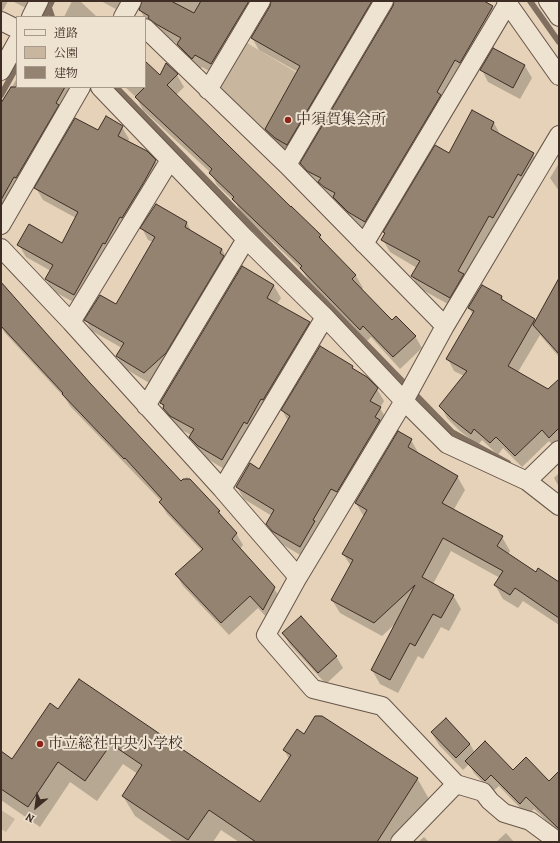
<!DOCTYPE html>
<html>
<head>
<meta charset="utf-8">
<style>
	body { margin:0 }
	#map { position:relative; width:560px; height:843px; overflow:hidden; background:#e5d2b8; font-family:Alegreya,"Noto Serif JP",serif }
	canvas { display:block }
	.frame { position:absolute; inset:0; border:2px solid #3d2d25; pointer-events:none }
	.legend { position:absolute; left:16px; top:16px; width:130px; height:72px; box-sizing:border-box; background:#eee2d1; border:1px solid #a79a8c; margin:0; padding:5px 7px; list-style:none; font-size:12px; color:#3d2d25 }
	.legend li { display:flex; align-items:center; gap:8px; height:20px }
	.legend b { width:20px; border:1px solid #a79a8c }
	.north { position:absolute; left:16px; top:787px; width:40px; height:40px; -webkit-text-stroke:3px #eee2d1; paint-order:stroke; rotate:209deg; font-size:11px; font-weight:700; line-height:16px; text-align:center; color:#3d2d25 }
	.north::after { content:''; display:block; margin:auto; width:14px; height:18px; background:#3d2d25; clip-path:polygon(50% 0,100% 100%,50% 72%,0 100%) }
</style>
</head>
<body>
<div id="map">
<canvas width="560" height="843"></canvas>
<div class="frame"></div>
<ul class="legend">
<li><b style="height:5px;background:#eee2d1"></b>道路</li>
<li><b style="height:11px;background:#c8b69f"></b>公園</li>
<li><b style="height:11px;background:#948371"></b>建物</li>
</ul>
<div class="north">N</div>
</div>
<script>
const context = document.querySelector('canvas').getContext('2d');
context.lineJoin = 'round';
function fill(path, color) { context.fillStyle = color; context.fill(path, 'evenodd'); }
const shape = rows => new Path2D(rows.map(r => 'M' + r).join(''));
function stroke(path, color, width, dash) { context.strokeStyle = color; context.lineWidth = width; context.lineCap = dash ? 'butt' : 'round'; context.setLineDash(dash || []); context.stroke(path); }
function write(font, color, halo, rows, align = 'center') {
  context.font = font + ' Alegreya,"Noto Serif JP",serif'; context.lineWidth = 4; context.setLineDash([]); context.textBaseline = 'middle'; context.strokeStyle = halo; context.fillStyle = color; for (const [text, x, y, turn = 0] of rows) {
    context.save(); context.translate(x, y); context.rotate((+turn || 0) * Math.PI / 180); context.textAlign = isNaN(turn) ? turn : align; if (halo) context.strokeText(text, 0, 0); context.fillText(text, 0, 0); context.restore();
  }
}
const green = shape([
	[247,43,324,89,287,157,218,90],
	[1,810,15,819,6,832,1,829]
]);
const shadow = shape([
	[1,1,8,1,1,14],
	[12,1,38,1,34,12],
	[72,1,80,1,97,17,64,17],
	[101,1,482,1,492,7,499,19,372,233,356,224,341,209,337,202,327,194,322,186,315,182,308,175,301,163,395,3,391,2,294,156,283,150,273,141,266,129,298,72,259,50,252,38,272,3,268,2,218,76,202,67,199,70,185,56,178,44,164,36,147,22,140,10,143,3,140,2,123,13],
	[494,50,525,66,532,78,520,99,488,82,482,70],
	[145,62,160,76,177,75,184,87,176,95,320,235,326,247,356,276,363,288,361,290,392,322,415,336,422,348,400,369,371,337,367,341,308,280,303,271,240,211,236,203,217,185,211,173,143,110,136,97,125,87,145,87],
	[16,80,17,87,79,87,1,223,1,106],
	[472,111,494,123,501,136,533,154,540,166,457,309,419,288,412,276,417,268,390,252,383,240,449,154],
	[122,127,129,139,128,142,155,161,162,173,81,306,53,291,46,279,51,271,26,257,19,245,63,244,76,218,43,200,36,188,99,132],
	[559,163,559,191,550,178],
	[156,205,187,223,192,233,222,249,228,261,151,384,124,368,117,356,122,348,92,331,86,320,117,306,153,242,148,240,142,228],
	[242,268,274,286,281,298,277,304,309,323,316,335,229,472,206,458,197,449,190,437,191,435,178,428,171,420,161,403],
	[559,280,559,357,540,335,518,372,548,390,559,381,559,446,556,449,549,441,522,467,503,448,498,455,482,440,478,445,460,431,447,418,441,406,464,376,454,371,448,359,473,315,469,308,482,286,502,297,505,303,536,322],
	[1,284,90,384,181,482,187,477,219,511,224,520,236,533,243,545,240,549,274,588,281,600,270,621,258,608,229,635,183,586,176,574,202,551,167,514,160,502,161,501,70,406,65,398,5,333,1,327],
	[352,366,354,370,377,389,384,401,380,408,387,420,307,559,280,543,274,536,267,524,272,516,244,499,237,487,260,470,288,421,282,410],
	[411,440,419,454,457,476,465,490,453,511,502,537,510,551,508,555,536,574,559,583,559,625,523,601,518,608,503,599,495,585,500,578,451,551,433,584,453,595,461,609,449,631,441,627,423,659,418,656,398,693,380,684,372,670,396,623,382,636,340,613,332,600,351,566,343,554,364,517,356,503],
	[559,473,559,487,554,478],
	[283,633,336,656,343,668,326,684,290,645],
	[59,711,261,803,289,759,284,750,304,736,318,715,417,778,429,799,401,842,239,842,221,830,213,842,173,842,135,816,123,796,138,774,123,764,97,801,70,782,40,827,1,800,1,752,13,760],
	[445,720,470,744,475,753,513,771,549,783,559,788,559,833,534,809,527,815,499,786,492,792,474,773,469,764,463,770,439,745,432,733],
	[506,833,514,842,496,842],
	[424,837,429,842,418,842]
]);
const stream = shape([
	[530,1,559,42],
	[49,8,52,17],
	[44,17,52,1],
	[116,87,452,432,508,463],
	[1,95,17,66]
]);
const building = shape([
	[142,1,171,1,194,13,201,1,249,1,211,64,195,55,192,59,177,44,181,38,156,24,148,18,149,16,139,10,142,1],
	[271,1,372,1,287,145,275,138,265,129,300,66,251,38,270,6,271,1],
	[394,1,484,1,493,6,460,63,455,60,437,92,441,95,365,222,348,212,333,197,335,193,324,187,318,182,321,178,307,171,300,163,393,6,394,1],
	[493,48,525,65,513,88,480,70,493,48],
	[145,61,160,75,166,63,178,74,167,85,291,207,291,206,321,235,319,237,356,275,352,279,386,314,392,320,396,316,416,336,393,357,363,326,360,330,300,268,302,266,232,199,234,197,209,173,212,169,135,97,145,87,145,61],
	[11,87,65,87,56,103,59,105,16,178,14,177,1,200,1,103,11,87],
	[472,110,494,122,491,129,534,153,521,176,518,174,493,218,489,216,458,271,464,274,450,298,411,276,420,261,381,240,385,233,383,232,435,145,449,153,472,110],
	[106,116,123,126,118,136,147,151,156,160,144,182,122,218,120,217,105,244,103,243,74,295,45,279,53,265,17,245,29,224,62,243,78,212,34,188,75,118,98,130,106,116],
	[156,204,187,222,185,227,222,249,220,253,224,256,166,353,144,373,116,356,124,343,84,320,100,295,116,304,155,237,140,228,156,204],
	[242,266,274,285,267,298,310,322,263,400,261,399,247,424,244,422,222,460,198,446,189,437,194,429,170,416,163,408,164,405,160,403,242,266],
	[559,278,559,354,533,325,559,278],
	[1,282,90,383,181,481,183,479,190,479,220,511,218,512,237,533,232,539,275,587,263,610,250,596,221,623,175,574,203,549,159,502,162,499,125,458,124,459,62,394,63,393,1,326,1,282],
	[482,285,502,296,501,299,535,319,508,366,548,389,559,379,559,428,549,438,542,430,515,456,496,437,490,443,474,429,471,434,452,419,439,406,467,371,446,359,474,311,468,308,482,285],
	[320,346,353,366,352,368,367,377,378,388,370,401,381,407,375,417,380,420,337,492,331,489,313,520,315,521,300,547,272,531,266,524,274,510,236,487,250,463,259,469,290,416,281,410,320,346],
	[398,431,412,439,408,447,458,476,442,503,503,536,497,546,536,572,538,568,559,582,559,618,515,588,510,595,494,585,503,571,443,538,422,577,454,595,441,618,433,614,415,646,410,643,390,680,371,670,415,585,374,623,331,600,353,560,342,554,367,510,355,503,398,431],
	[301,616,337,656,318,673,282,633,301,616],
	[79,679,260,802,291,755,283,750,297,729,304,734,315,716,322,716,418,778,377,842,256,842,209,810,188,840,122,796,142,765,111,744,85,781,58,762,28,807,1,789,1,751,12,759,50,703,58,709,79,679],
	[446,718,470,744,456,758,431,732,446,718],
	[485,741,513,770,526,757,549,781,559,771,559,829,526,797,520,804,491,775,485,781,465,761,485,741]
]);
const street = shape([
	[506,1,559,76],
	[548,1,559,17],
	[31,17,39,1],
	[123,17,132,1],
	[1,21,17,29],
	[145,28,287,165,445,326],
	[1,71,17,42],
	[100,87,246,239,325,317,404,401,447,444,527,481,559,506],
	[208,90,261,1],
	[287,165,384,1],
	[1,225,81,87],
	[364,244,508,3],
	[1,248,71,322,222,489,298,577],
	[71,322,170,160],
	[146,406,246,239],
	[527,481,559,450],
	[222,489,325,317],
	[456,784,483,792,490,801,504,813,530,821,553,838,557,842],
	[400,842,456,784,382,706,313,689,266,635,298,577,404,401,445,326,559,135]
]);
const markers = [
	[288,120,4,"#8f2418"],
	[40,744,4,"#8f2418"]
];
const poiNames = [
	["中須賀集会所",296,120],
	["市立総社中央小学校",48,744]
];
fill(green, '#c8b69f');
fill(shadow, '#0003');
stroke(stream, '#806e5f', 6);
fill(building, '#948371');
stroke(building, '#3d2d25', 1);
stroke(street, '#67564a', 20);
stroke(street, '#eee2d1', 18);
for (const [x, y, r, color] of markers) { const dot = new Path2D(); dot.arc(x, y, r, 0, 2 * Math.PI); context.fillStyle = color; context.fill(dot); stroke(dot, '#eee2d1', 1.5); }
write('15px', '#3d2d25', '#eee2d1', poiNames, 'left');
</script>
</body>
</html>
